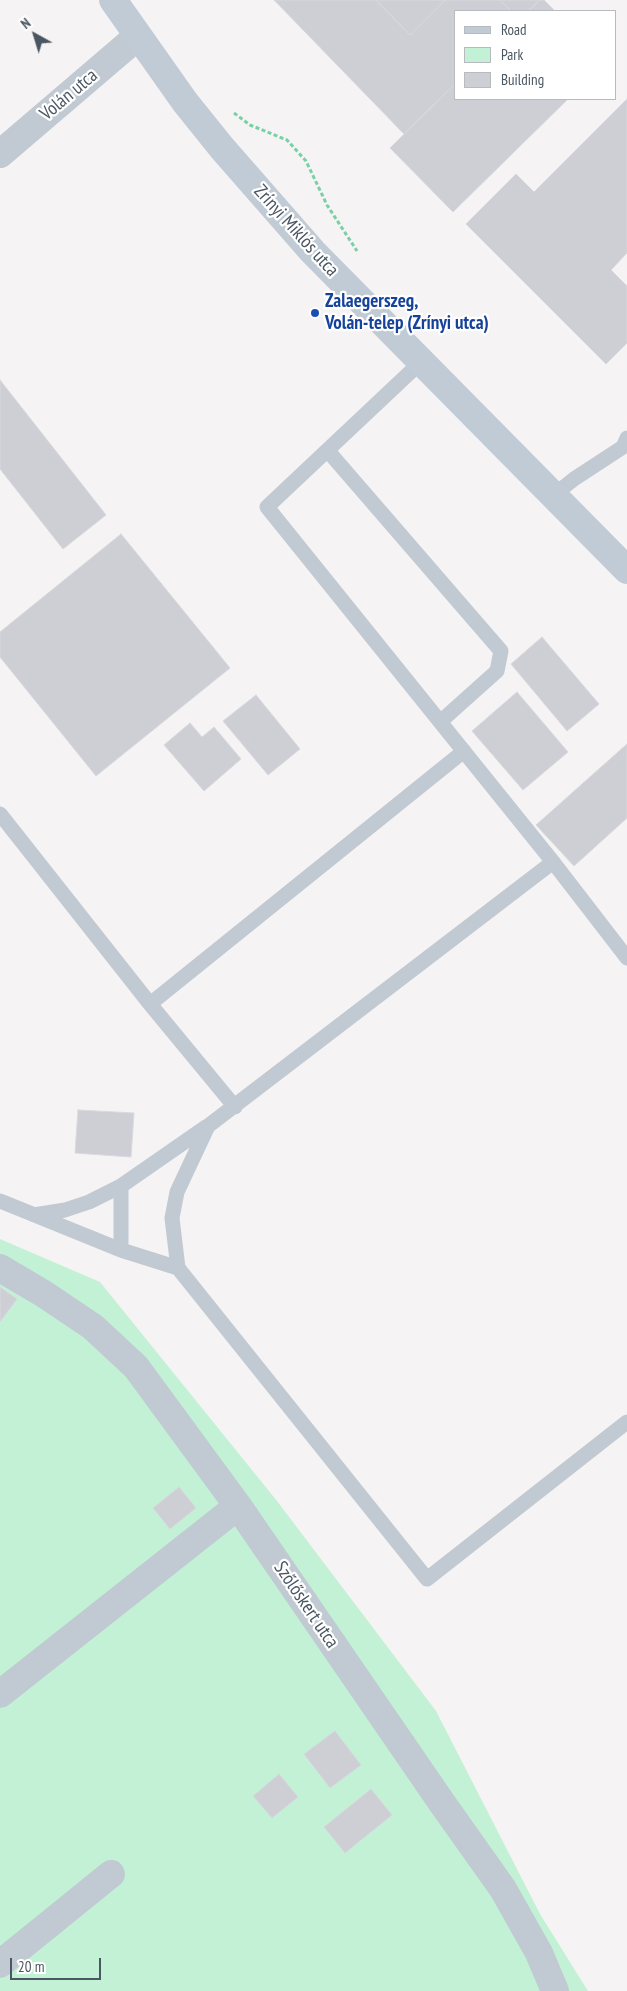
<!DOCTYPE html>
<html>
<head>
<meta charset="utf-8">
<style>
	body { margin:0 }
	#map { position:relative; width:627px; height:1991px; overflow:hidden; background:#f5f3f3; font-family:"PT Sans Narrow",sans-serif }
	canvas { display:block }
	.legend { position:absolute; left:454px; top:10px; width:162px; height:90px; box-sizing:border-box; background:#fff; border:1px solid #b7bbc0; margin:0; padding:6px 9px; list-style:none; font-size:15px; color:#4a5661 }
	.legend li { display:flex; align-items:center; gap:10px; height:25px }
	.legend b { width:25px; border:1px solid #b7bbc0 }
	.north { position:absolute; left:10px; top:10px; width:50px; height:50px; -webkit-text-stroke:4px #fff; paint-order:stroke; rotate:321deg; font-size:14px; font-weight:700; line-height:20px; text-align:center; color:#4a5661 }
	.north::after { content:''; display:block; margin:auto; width:18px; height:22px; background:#4a5661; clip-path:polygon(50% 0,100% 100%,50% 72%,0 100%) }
	.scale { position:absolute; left:10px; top:1958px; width:91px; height:22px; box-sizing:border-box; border:2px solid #4a5661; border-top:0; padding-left:6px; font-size:15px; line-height:18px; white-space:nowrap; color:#4a5661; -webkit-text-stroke:4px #fff; paint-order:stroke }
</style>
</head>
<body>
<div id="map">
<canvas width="627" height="1991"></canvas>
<ul class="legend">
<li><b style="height:6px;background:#c1cbd6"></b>Road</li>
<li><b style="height:14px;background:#c3f1d5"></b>Park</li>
<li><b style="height:14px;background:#cdcfd5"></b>Building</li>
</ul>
<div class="north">N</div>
<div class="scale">20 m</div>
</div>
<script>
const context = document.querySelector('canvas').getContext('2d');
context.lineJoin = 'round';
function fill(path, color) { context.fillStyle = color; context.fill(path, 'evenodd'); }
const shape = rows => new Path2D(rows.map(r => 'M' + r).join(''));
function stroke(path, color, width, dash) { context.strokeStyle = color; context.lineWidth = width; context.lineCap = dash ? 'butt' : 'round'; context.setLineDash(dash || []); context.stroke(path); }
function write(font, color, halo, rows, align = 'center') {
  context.font = font + ' "PT Sans Narrow",sans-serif'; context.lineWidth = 4.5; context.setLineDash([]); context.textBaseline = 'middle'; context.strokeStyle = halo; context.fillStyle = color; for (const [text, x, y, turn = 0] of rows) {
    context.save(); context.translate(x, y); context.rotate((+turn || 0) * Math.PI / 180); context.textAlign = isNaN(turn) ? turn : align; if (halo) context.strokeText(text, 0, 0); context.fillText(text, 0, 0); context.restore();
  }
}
const green = shape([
	[0,1239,100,1282,277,1501,436,1711,540,1914,588,1991,0,1991]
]);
const building = shape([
	[274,0,376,0,410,35,445,0,500,0,511,11,456,11,456,83,404,134,274,0],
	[376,0,445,0,410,35,376,0],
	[500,0,540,0,528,11,511,11,500,0],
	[540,0,544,0,555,11,528,11,540,0],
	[456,83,456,99,568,99,453,212,390,148,456,83],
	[627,99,627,253,611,270,627,286,627,343,606,364,466,224,516,174,534,192,627,99],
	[0,380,106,515,63,549,0,469,0,380],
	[121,534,230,668,96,776,0,657,0,632,121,534],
	[542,637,599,704,567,731,511,664,542,637],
	[517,692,568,752,523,790,472,731,517,692],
	[256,695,300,749,268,775,223,721,256,695],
	[190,723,202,737,214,727,241,759,204,791,164,745,190,723],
	[627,744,627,818,574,866,536,825,627,744],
	[78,1110,134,1113,131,1157,75,1153,78,1110],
	[0,1287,17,1299,0,1322,0,1287],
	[179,1487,196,1508,170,1529,153,1508,179,1487],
	[335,1731,361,1765,330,1788,304,1754,335,1731],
	[279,1774,298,1797,272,1818,253,1796,279,1774],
	[371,1789,392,1815,345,1853,324,1827,371,1789]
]);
const path = shape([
	[234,113,250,125,287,140,306,161,327,205,357,251]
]);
const lane = shape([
	[421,362,267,507,553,862,627,958],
	[328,451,501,651,497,671,440,722],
	[554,495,574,479,623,447,627,438],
	[0,814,150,1004,235,1107],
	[150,1004,464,751],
	[121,1186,121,1250],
	[0,1201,121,1250,178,1268,427,1579,627,1422],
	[34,1215,65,1210,89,1202,121,1186,206,1127],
	[178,1268,172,1218,177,1192,208,1126,553,862]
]);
const street = shape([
	[0,154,138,36],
	[0,1268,44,1294,93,1327,136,1367,238,1506,442,1803,503,1889,539,1953,555,1991],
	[0,1694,238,1506],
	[0,1964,111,1874]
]);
const secondary = shape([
	[113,0,185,102,222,148,313,252,627,570]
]);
const markers = [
	[315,313,5,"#1a4fb4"]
];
const streetNames = [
	["Volán utca",69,95,-40],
	["Zrínyi Miklós utca",296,231,48],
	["Szőlőskert utca",306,1605,56]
];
const transitNames = [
	["Zalaegerszeg,",325,302],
	["Volán-telep (Zrínyi utca)",325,324]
];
fill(green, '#c3f1d5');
fill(building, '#cdcfd5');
stroke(building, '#d7d9de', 1);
stroke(path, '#7ad0a6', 3, [4, 2.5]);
stroke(lane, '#c1cad2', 15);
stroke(street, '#c1cad2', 28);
stroke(secondary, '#c1cbd6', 28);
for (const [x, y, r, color] of markers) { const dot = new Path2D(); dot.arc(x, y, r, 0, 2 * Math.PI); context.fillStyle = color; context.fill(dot); stroke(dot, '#fff', 2); }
write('19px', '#4a5661', '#fff', streetNames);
write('bold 19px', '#164399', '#fff', transitNames, 'left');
</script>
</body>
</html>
